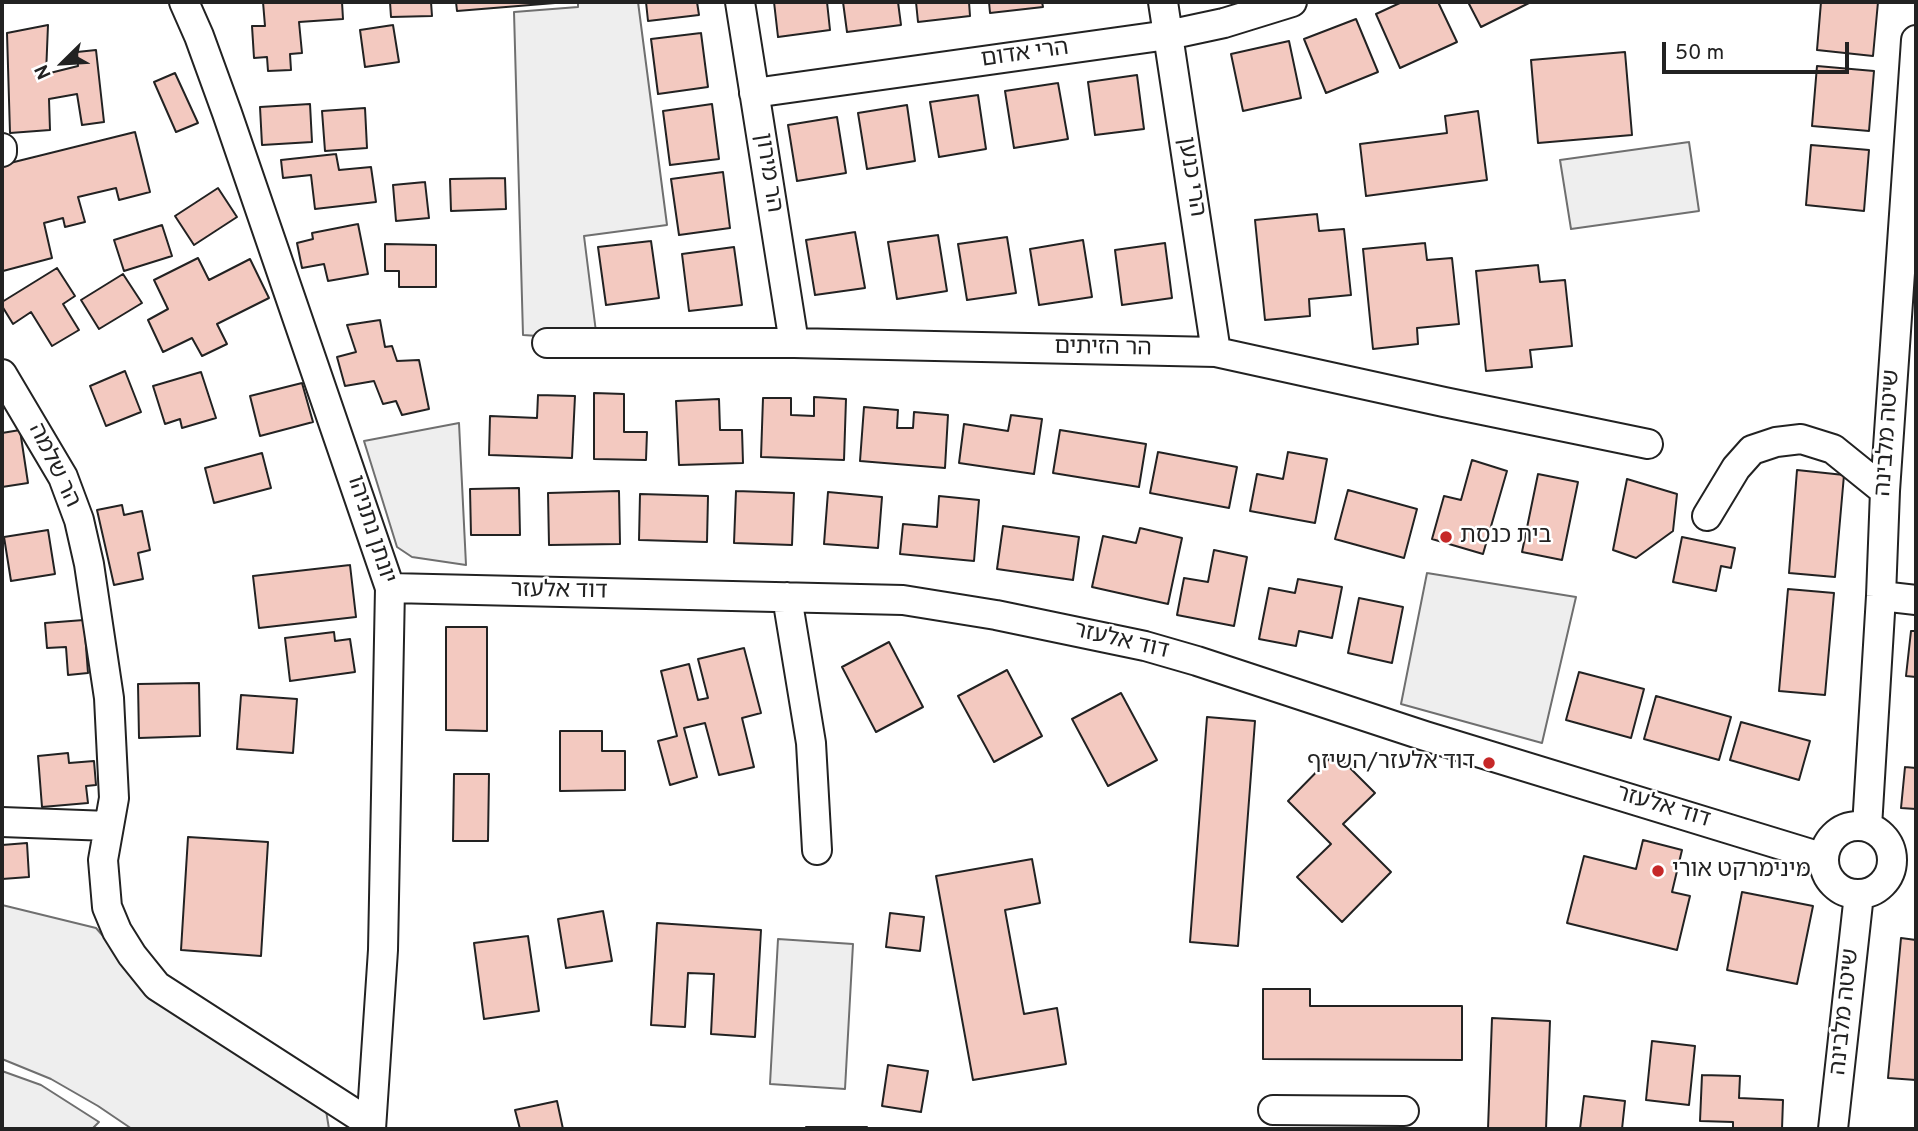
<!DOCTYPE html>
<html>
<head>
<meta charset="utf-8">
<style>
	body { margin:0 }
	#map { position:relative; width:1918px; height:1131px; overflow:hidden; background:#fff; font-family:Overpass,sans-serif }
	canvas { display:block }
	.frame { position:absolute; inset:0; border:4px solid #222; pointer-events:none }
	.north { position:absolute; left:28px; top:28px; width:70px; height:70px; -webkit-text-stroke:5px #fff; paint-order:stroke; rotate:246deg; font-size:19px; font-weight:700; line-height:28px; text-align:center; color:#222 }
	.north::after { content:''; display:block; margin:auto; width:24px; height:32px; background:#222; clip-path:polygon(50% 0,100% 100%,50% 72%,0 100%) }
	.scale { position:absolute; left:1662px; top:42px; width:187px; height:32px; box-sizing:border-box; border:4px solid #222; border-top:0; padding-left:9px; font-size:21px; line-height:24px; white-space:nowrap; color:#222; -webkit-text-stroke:5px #fff; paint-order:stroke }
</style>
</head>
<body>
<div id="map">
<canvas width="1918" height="1131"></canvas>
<div class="frame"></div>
<div class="north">N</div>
<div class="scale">50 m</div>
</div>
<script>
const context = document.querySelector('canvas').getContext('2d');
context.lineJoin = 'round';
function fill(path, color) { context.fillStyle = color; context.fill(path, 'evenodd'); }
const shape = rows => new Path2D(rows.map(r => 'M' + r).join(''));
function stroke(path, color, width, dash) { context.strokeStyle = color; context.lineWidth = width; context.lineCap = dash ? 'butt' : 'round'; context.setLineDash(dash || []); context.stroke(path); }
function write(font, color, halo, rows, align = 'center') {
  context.font = font + ' Overpass,"Noto Sans Hebrew",sans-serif'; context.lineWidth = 5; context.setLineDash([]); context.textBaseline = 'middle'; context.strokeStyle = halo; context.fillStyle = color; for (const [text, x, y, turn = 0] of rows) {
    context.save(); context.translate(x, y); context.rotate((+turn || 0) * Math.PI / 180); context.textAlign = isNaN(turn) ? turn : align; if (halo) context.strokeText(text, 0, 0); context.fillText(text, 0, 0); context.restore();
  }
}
const green = shape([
	[578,2,638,2,667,225,584,236,597,340,523,335,514,12,578,7,578,2],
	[1689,142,1699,211,1571,229,1560,160,1689,142],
	[459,423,466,565,412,557,397,547,364,441,459,423],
	[1427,573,1576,597,1542,743,1401,704,1427,573],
	[2,905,96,928,133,970,325,1104,329,1129,132,1129,98,1106,51,1079,2,1059,2,905],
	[778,939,853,944,845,1089,770,1084,778,939],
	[2,1071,41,1085,99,1122,92,1129,2,1129,2,1071]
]);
const building = shape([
	[263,2,342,2,343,19,299,22,302,53,290,54,291,70,268,71,267,57,254,58,252,26,265,26,263,2],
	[390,2,431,2,432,16,391,17,390,2],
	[456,2,555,2,555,3,457,11,456,2],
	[646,2,697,2,699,15,648,21,646,2],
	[774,2,827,2,830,30,778,37,774,2],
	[843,2,898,2,901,25,847,32,843,2],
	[916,2,969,2,970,16,918,22,916,2],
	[989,2,1042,2,1043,7,990,13,989,2],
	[1402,2,1438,2,1457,42,1400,68,1376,14,1402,2],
	[1468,2,1531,2,1481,27,1468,2],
	[1821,2,1878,2,1873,56,1817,50,1821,2],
	[1356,19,1378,72,1326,93,1304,39,1356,19],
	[48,25,46,74,78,66,77,52,96,50,104,122,82,125,77,94,49,99,50,130,10,133,7,33,48,25],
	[393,25,399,62,365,67,360,30,393,25],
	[701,33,708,87,658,94,651,39,701,33],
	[1289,41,1301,98,1243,111,1231,54,1289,41],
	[1625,52,1632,135,1538,143,1531,60,1625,52],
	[1817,66,1874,71,1869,131,1812,126,1817,66],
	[175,73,198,123,176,132,154,82,175,73],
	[1137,75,1144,129,1095,135,1088,82,1137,75],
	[1058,83,1068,139,1014,148,1005,91,1058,83],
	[978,95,986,149,939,157,930,102,978,95],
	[310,104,312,142,262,145,260,107,310,104],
	[712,104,719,159,670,165,663,111,712,104],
	[907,105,915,161,867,169,858,113,907,105],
	[365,108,367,148,325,151,322,111,365,108],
	[1478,111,1487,180,1366,196,1360,144,1447,133,1445,116,1478,111],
	[837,117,846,173,797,181,788,125,837,117],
	[135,132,150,192,119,200,116,188,78,197,85,222,65,227,63,218,44,223,52,258,3,271,2,165,135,132],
	[1811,145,1869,150,1864,211,1806,205,1811,145],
	[336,154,339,170,371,167,376,202,315,209,311,175,283,178,281,160,336,154],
	[723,172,730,228,679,235,671,179,723,172],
	[505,178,506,209,451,211,450,179,505,178],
	[425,182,429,218,396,221,393,185,425,182],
	[218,188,237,217,194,245,175,216,218,188],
	[1317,214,1319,231,1344,229,1351,295,1309,299,1310,316,1265,320,1255,220,1317,214],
	[358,224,368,274,328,281,324,264,302,268,297,243,313,239,312,233,358,224],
	[162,225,172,256,124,271,114,240,162,225],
	[855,232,865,288,815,295,806,240,855,232],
	[938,235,947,291,897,299,888,242,938,235],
	[1007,237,1016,293,967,300,958,244,1007,237],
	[1083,240,1092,297,1039,305,1030,249,1083,240],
	[651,241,659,298,606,305,598,247,651,241],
	[1165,243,1172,298,1122,305,1115,250,1165,243],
	[1425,243,1427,260,1452,258,1459,324,1417,328,1418,344,1373,349,1363,249,1425,243],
	[385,244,436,245,436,287,399,287,399,271,385,271,385,244],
	[734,247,742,305,689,311,682,254,734,247],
	[198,258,209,280,250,259,269,298,217,324,227,344,202,356,192,338,163,352,148,320,168,309,154,280,198,258],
	[1538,265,1540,282,1565,280,1572,346,1530,350,1532,367,1486,371,1476,271,1538,265],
	[57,268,75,296,63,304,79,330,52,346,31,312,13,324,2,306,2,302,57,268],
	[123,274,142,303,99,329,81,300,123,274],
	[380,320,385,347,392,346,397,361,419,360,429,409,402,415,396,401,383,404,374,381,345,386,337,357,356,352,347,325,380,320],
	[125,371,141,412,106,426,90,386,125,371],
	[201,372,216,418,182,428,180,419,165,424,153,386,201,372],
	[302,383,313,422,260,436,250,396,302,383],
	[594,393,624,394,624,432,647,432,646,460,594,459,594,393],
	[538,395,575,396,572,458,489,455,490,416,537,418,538,395],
	[814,397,846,399,844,460,761,457,763,398,791,398,791,415,814,416,814,397],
	[719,399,720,430,742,430,743,463,679,465,676,401,719,399],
	[864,407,898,410,897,428,913,428,914,412,948,415,945,468,860,461,864,407],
	[1011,415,1042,419,1034,474,959,463,964,424,1008,431,1011,415],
	[20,430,28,483,2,487,2,433,20,430],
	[1060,430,1146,444,1139,487,1053,473,1060,430],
	[1158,452,1237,467,1229,508,1150,493,1158,452],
	[1288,452,1327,459,1315,523,1250,511,1257,474,1283,479,1288,452],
	[262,453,271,488,214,503,205,468,262,453],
	[1472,460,1507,471,1483,554,1432,539,1444,496,1461,500,1472,460],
	[1797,470,1844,475,1835,577,1789,573,1797,470],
	[1538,474,1578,482,1562,560,1522,552,1538,474],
	[1627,479,1677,494,1673,531,1636,558,1613,550,1627,479],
	[519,488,520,535,471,535,470,489,519,488],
	[1348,490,1417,509,1404,558,1335,539,1348,490],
	[619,491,620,544,549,545,548,493,619,491],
	[736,491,794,493,792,545,734,543,736,491],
	[828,492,882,497,878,548,824,544,828,492],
	[640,494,708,496,707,542,639,540,640,494],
	[939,496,979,500,974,561,900,554,903,524,937,527,939,496],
	[122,505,124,515,142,511,150,550,138,553,143,579,114,585,97,510,122,505],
	[1003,526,1079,537,1073,580,997,569,1003,526],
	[1140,528,1182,538,1168,604,1092,587,1103,536,1136,543,1140,528],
	[48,530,55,574,11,581,4,537,48,530],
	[1682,537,1735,548,1731,568,1721,566,1716,591,1673,582,1682,537],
	[1214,550,1247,557,1234,626,1177,615,1184,578,1208,582,1214,550],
	[350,565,356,617,259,628,253,576,350,565],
	[1298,579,1342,587,1332,638,1299,631,1296,646,1259,639,1269,588,1295,593,1298,579],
	[1788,589,1834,593,1825,695,1779,691,1788,589],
	[1359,598,1403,607,1392,663,1348,653,1359,598],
	[84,620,88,673,68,675,66,647,47,648,45,623,84,620],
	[446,627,487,627,487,731,446,730,446,627],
	[1911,631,1916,631,1916,677,1906,676,1911,631],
	[334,632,335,641,350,639,355,672,290,681,285,638,334,632],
	[889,642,923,707,876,732,842,667,889,642],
	[744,648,761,713,742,718,754,767,719,775,705,723,684,728,697,777,670,785,658,741,677,736,661,671,689,664,698,700,708,698,698,659,744,648],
	[1007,670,1042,736,994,762,958,696,1007,670],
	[1579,672,1644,689,1631,738,1566,720,1579,672],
	[199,683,200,736,139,738,138,684,199,683],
	[1121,693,1157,760,1108,786,1072,719,1121,693],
	[241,695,297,699,293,753,237,749,241,695],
	[1656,696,1731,717,1719,760,1644,739,1656,696],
	[1207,717,1255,721,1238,946,1190,942,1207,717],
	[1741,722,1810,741,1799,780,1730,760,1741,722],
	[560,731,602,731,602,751,625,751,625,790,560,791,560,731],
	[68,753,69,763,94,761,96,785,86,786,88,803,42,807,38,756,68,753],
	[1335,753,1375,793,1343,824,1391,872,1342,922,1297,877,1331,844,1288,801,1335,753],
	[1905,767,1916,768,1916,809,1901,808,1905,767],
	[454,774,489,774,488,841,453,841,454,774],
	[188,837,268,842,261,956,181,950,188,837],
	[1643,840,1682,850,1672,892,1690,896,1677,950,1567,923,1584,856,1636,869,1643,840],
	[27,843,29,877,2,879,2,845,27,843],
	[1032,859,1040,903,1005,910,1024,1014,1057,1008,1066,1064,973,1080,936,876,1032,859],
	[1742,892,1813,906,1797,984,1727,970,1742,892],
	[603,911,612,961,566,968,558,919,603,911],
	[890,913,924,917,920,951,886,947,890,913],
	[657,923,761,930,755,1037,711,1034,714,974,688,973,685,1027,651,1025,657,923],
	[528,936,539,1011,484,1019,474,943,528,936],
	[1901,938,1916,940,1916,1080,1888,1078,1901,938],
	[1263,989,1310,989,1310,1006,1462,1006,1462,1060,1263,1059,1263,989],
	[1492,1018,1550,1021,1546,1129,1488,1129,1492,1018],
	[1652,1041,1695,1046,1689,1105,1646,1100,1652,1041],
	[888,1065,928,1071,921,1112,882,1106,888,1065],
	[1702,1075,1740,1076,1739,1098,1783,1100,1782,1129,1733,1129,1733,1122,1700,1121,1702,1075],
	[1584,1096,1625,1101,1622,1129,1580,1129,1584,1096],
	[557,1101,563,1129,520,1129,515,1110,557,1101],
	[806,1127,867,1127,867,1129,806,1129,806,1127]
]);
const minor = shape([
	[184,2,199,36,227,113,390,588,383,950,371,1129],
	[740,2,794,343],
	[1163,2,1216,352],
	[754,93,1168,35,1224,23,1292,2],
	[2,148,2,152],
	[547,343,794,343,1216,352,1444,402,1648,444],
	[2,374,63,477,79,520,89,564,109,698,114,798,103,860,107,907,117,931,132,955,157,986,371,1124],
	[1707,516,1736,468,1752,450,1776,442,1801,439,1833,449,1885,491],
	[390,588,903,600,996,615,1145,646,1197,661,1425,736,1824,858],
	[1881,596,1916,600],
	[787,597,811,743,817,850],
	[2,822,109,826],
	'1824 860a34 34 0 1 1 68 0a34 34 0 1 1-68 0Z',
	[1867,827,1881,596,1885,491,1916,40],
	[1273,1110,1404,1111],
	[1833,1129,1859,894]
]);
const markers = [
	[1446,537,7,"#c62828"],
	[1489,763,7,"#c62828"],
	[1658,871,7,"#c62828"]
];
const streetNames = [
	["הרי אדום",1025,55,-8],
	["הר מירון",767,173,81],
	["הרי כנען",1190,177,81],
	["הר הזיתים",1103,349,1],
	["שיטה מלבינה",1889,433,-86],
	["הר שלמה",53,466,64],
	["יונתן נתניהו",370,530,72],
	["דוד אלעזר",559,592,1],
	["דוד אלעזר",1121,642,13],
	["דוד אלעזר",1663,808,17],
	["שיטה מלבינה",1846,1012,-84]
];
const poiNames = [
	["בית כנסת",1460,537],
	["דוד אלעזר/השיזף",1475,763,"right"],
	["מינימרקט אורי",1672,871]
];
fill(green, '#eee');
stroke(green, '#6f6f6f', 2);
fill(building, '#f3c9c0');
stroke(building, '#222', 2);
stroke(minor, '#222', 32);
stroke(minor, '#fff', 28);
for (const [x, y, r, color] of markers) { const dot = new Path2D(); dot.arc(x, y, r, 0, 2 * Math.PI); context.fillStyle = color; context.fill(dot); stroke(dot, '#fff', 2.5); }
write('23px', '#222', '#fff', streetNames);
write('23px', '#222', '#fff', poiNames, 'left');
</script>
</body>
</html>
